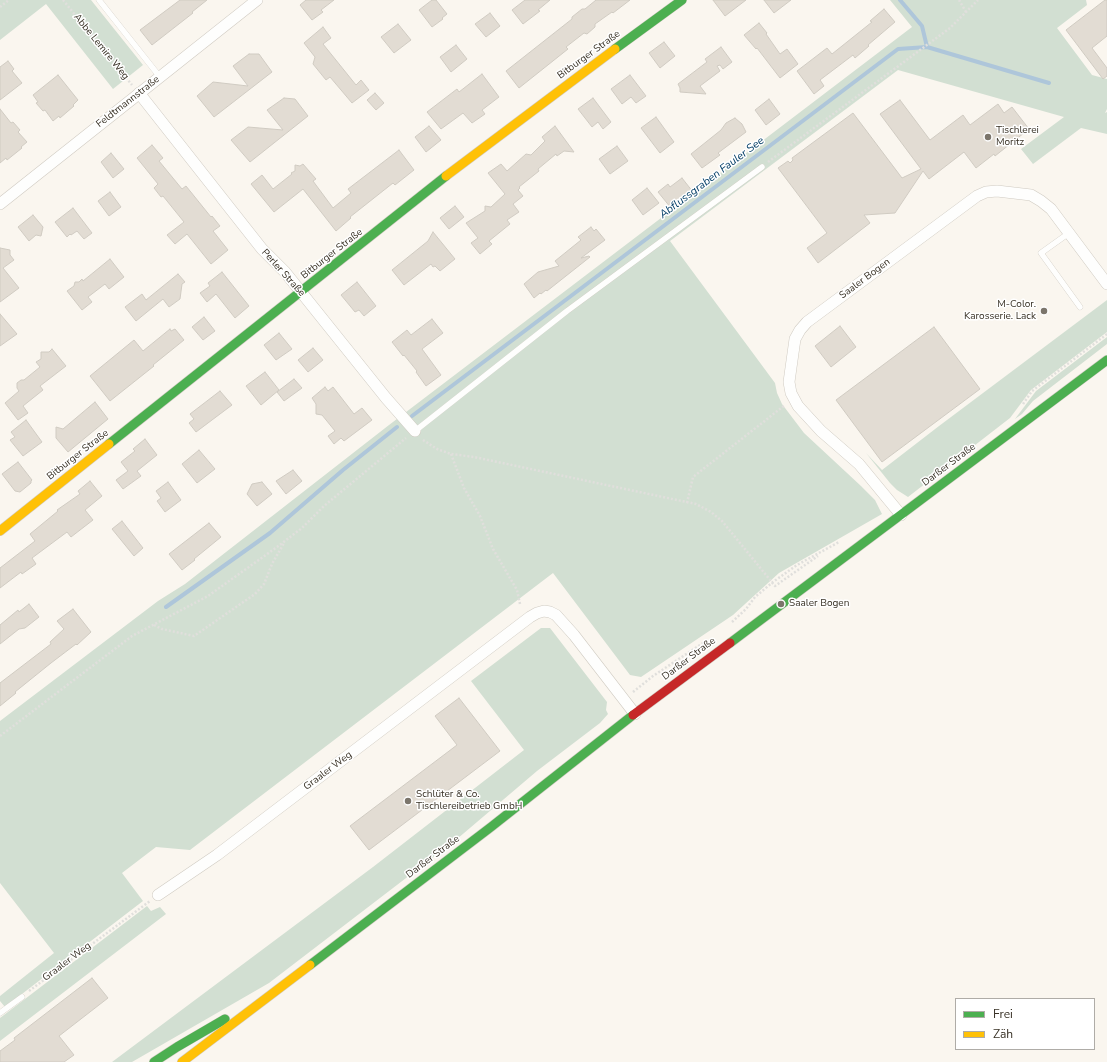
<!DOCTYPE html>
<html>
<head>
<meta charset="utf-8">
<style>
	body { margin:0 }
	#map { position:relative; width:1107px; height:1062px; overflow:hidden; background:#faf6ef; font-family:"Nunito Sans",sans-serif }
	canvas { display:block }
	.legend { position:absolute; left:955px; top:998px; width:140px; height:52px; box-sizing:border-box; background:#fff; border:1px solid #afaca7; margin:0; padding:5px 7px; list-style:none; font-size:12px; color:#373024 }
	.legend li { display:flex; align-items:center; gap:8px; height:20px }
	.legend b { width:20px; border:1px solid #afaca7 }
</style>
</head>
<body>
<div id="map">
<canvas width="1107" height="1062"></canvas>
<ul class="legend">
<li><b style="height:5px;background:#4caf50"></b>Frei</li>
<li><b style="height:5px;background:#ffc107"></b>Zäh</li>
</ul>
</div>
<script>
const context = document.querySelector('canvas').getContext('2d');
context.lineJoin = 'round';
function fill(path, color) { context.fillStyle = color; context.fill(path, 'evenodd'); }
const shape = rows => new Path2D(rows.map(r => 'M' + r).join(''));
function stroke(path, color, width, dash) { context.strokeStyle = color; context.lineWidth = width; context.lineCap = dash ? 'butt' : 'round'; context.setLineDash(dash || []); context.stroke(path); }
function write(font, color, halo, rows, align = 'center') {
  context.font = font + ' "Nunito Sans",sans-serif'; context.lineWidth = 3; context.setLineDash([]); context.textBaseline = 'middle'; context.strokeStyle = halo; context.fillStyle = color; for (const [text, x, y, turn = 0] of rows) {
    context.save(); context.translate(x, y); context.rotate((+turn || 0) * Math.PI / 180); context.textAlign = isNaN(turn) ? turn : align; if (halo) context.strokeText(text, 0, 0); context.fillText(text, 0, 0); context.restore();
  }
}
const green = shape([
	[0,0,91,0,143,65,113,89,46,4,0,40],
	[890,0,1086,0,1087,5,1057,28,1092,75,1107,79,1107,109,1105,113,1107,112,1107,134,1081,128,1033,164,1021,149,1064,117,898,70,670,241,775,383,777,393,782,404,804,433,861,486,875,500,882,514,779,573,733,615,641,677,630,675,553,573,190,850,156,847,122,873,143,901,5,1007,0,1001,0,996,54,953,0,883,0,721,158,601,185,584,389,425,912,27],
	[1107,300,1107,332,1031,390,1010,418,908,497,897,490,890,483,866,453,882,470,939,426],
	[1107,337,1107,344,1033,401,1022,414,1015,419,1036,391],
	[541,628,550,628,607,702,606,710,608,714,600,723,537,771,457,839,269,983,132,1062,112,1062,373,867,524,750,471,681],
	[147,906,151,911,160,907,166,914,0,1041,0,1018]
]);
const stream = shape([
	[900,0,922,26,927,47],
	[412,416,898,49,927,47,1049,83],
	[166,607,270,533,343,470,397,427]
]);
const building = shape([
	[180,0,207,0,192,12,193,13,152,45,140,30,180,0],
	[306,0,334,0,321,10,323,12,312,20,300,5,306,0],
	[432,0,436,0,447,14,442,18,443,19,432,27,419,10,432,0],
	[525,0,550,0,538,10,540,11,523,24,512,10,525,0],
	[596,0,630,0,613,13,612,12,595,24,595,27,587,34,584,33,566,47,568,49,519,88,506,71,572,19,572,17,582,9,585,9,596,0],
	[713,0,746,0,725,16,713,0],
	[764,0,791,0,774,13,764,0],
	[1105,0,1107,0,1107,36,1092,48,1107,68,1107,76,1103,79,1066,30,1105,0],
	[884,9,895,22,868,45,869,46,855,58,853,55,820,80,824,86,814,94,797,71,827,48,832,54,872,22,870,21,884,9],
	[490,13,500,26,486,37,475,24,490,13],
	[759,23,767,33,766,34,780,54,787,49,798,64,780,78,757,48,756,49,744,35,759,23],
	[398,24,411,40,394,53,381,37,398,24],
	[323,27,331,38,323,44,356,85,361,80,369,90,352,103,330,77,326,80,313,64,315,57,304,43,323,27],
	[664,42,675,56,660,68,649,53,664,42],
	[456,45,467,59,451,72,440,57,456,45],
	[721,47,732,62,723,69,720,65,717,66,720,71,700,86,706,94,680,92,680,88,678,84,707,62,705,59,721,47],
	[249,54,259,54,272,72,214,117,197,96,213,82,248,86,233,66,249,54],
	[8,61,14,69,12,71,22,83,0,100,0,67,8,61],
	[482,74,499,97,482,110,485,114,472,123,463,113,441,129,427,112,457,89,459,92,482,74],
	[58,75,78,100,73,105,74,106,60,118,59,116,53,121,45,110,43,111,36,103,38,102,33,95,58,75],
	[630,75,646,96,636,103,631,97,622,104,611,89,630,75],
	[375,93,384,103,376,110,367,100,375,93],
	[284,98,295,99,308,116,250,162,231,140,248,127,283,130,267,110,284,98],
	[593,98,611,122,603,129,598,122,592,127,578,109,593,98],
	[769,99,780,114,766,125,755,110,769,99],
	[900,100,930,140,963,115,970,125,998,104,1004,113,1012,107,1029,129,995,156,994,154,976,168,964,152,929,179,923,171,895,213,864,215,870,223,818,263,807,248,827,233,778,168,788,161,790,163,793,160,792,158,853,113,902,178,921,169,880,114,900,100],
	[0,109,11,123,13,122,20,130,18,132,27,142,21,147,22,148,7,160,6,158,0,163,0,109],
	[656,117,674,142,660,153,641,128,656,117],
	[735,118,742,124,746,132,718,153,720,155,702,168,691,154,721,130,726,123,735,118],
	[429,126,441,140,426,152,415,137,429,126],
	[555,126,574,152,564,151,557,156,556,154,538,169,539,171,519,187,520,188,518,190,523,196,513,204,519,212,507,220,510,224,489,241,492,244,480,254,471,243,478,238,466,223,485,211,485,206,491,207,505,194,488,173,501,164,507,171,526,154,531,155,545,141,542,137,555,126],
	[152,145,163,158,159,161,182,189,186,186,211,217,212,216,220,226,213,231,228,250,211,264,187,234,175,244,167,235,184,222,163,196,161,197,154,188,158,184,137,158,152,145],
	[617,146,628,161,610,174,599,159,617,146],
	[399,150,414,170,395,185,393,183,350,217,351,218,336,231,303,189,274,212,251,184,262,175,273,189,292,174,291,173,295,171,295,165,300,166,303,164,316,179,313,181,333,208,351,193,348,189,399,150],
	[111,153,124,169,113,178,101,162,111,153],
	[682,178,693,192,671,208,658,192,668,184,670,187,682,178],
	[647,188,659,203,643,215,632,200,647,188],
	[110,192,121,207,109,216,98,201,110,192],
	[455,206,464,217,449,229,440,218,455,206],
	[73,208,92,233,84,239,77,231,71,235,70,234,67,237,55,222,73,208],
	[33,215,43,227,41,236,36,235,29,241,18,227,33,215],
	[591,227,594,231,596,229,605,240,581,258,589,256,590,257,547,291,546,290,541,294,540,293,534,298,524,284,538,272,559,266,555,261,581,240,578,237,591,227],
	[433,232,455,259,440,271,435,266,433,267,431,264,404,285,392,270,428,241,433,232],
	[0,248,10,250,10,255,14,260,3,268,19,288,0,302,0,248],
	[110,259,124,277,109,289,105,284,88,297,92,302,82,310,67,291,74,286,75,282,79,282,82,279,83,281,110,259],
	[222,272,249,306,235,318,216,294,207,302,200,293,210,286,208,283,222,272],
	[178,274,185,282,182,284,180,299,169,307,163,299,136,321,125,307,142,294,146,300,178,274],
	[357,282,376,306,364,316,359,310,355,312,341,295,357,282],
	[0,314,17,334,0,346,0,314],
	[204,317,215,331,203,340,192,327,204,317],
	[432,319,443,333,422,349,441,375,426,386,416,372,417,371,404,355,403,356,392,342,407,330,411,335,432,319],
	[840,326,856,347,831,367,815,346,840,326],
	[934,327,980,389,882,462,836,400,934,327],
	[170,329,171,331,175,329,184,340,153,365,154,366,110,401,90,376,134,340,143,351,170,329],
	[279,333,292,349,276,360,264,345,279,333],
	[313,348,323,360,308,372,298,360,313,348],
	[52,349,66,366,40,386,43,390,23,406,28,413,18,420,5,403,19,391,17,388,17,383,21,380,24,380,40,367,36,362,41,359,41,352,49,352,52,349],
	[265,372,279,390,261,405,246,386,265,372],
	[294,379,302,388,284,401,277,392,294,379],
	[325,387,328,391,333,387,354,414,362,408,372,420,344,441,341,438,334,444,328,436,335,431,322,415,316,414,316,404,312,398,325,387],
	[220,391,232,405,196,432,189,423,194,419,190,414,220,391],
	[95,402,108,419,68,452,56,438,56,427,63,429,95,402],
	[26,420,42,442,23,456,10,440,15,437,11,432,26,420],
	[145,439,157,455,137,471,141,476,123,489,116,480,128,471,121,462,135,451,133,449,145,439],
	[199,450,215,469,197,483,182,464,199,450],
	[18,462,32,480,31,481,31,483,20,492,15,491,2,474,18,462],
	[293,470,302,481,286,494,276,481,293,470],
	[90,481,102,496,85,510,93,520,71,537,67,532,32,558,36,564,22,574,21,572,0,588,0,568,35,541,30,534,58,511,57,510,80,494,78,491,90,481],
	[168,482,181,500,165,512,157,501,161,498,156,491,168,482],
	[262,482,272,494,257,506,247,494,252,484,262,482],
	[122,521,143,548,134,556,112,529,122,521],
	[209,523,221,537,194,559,195,560,182,570,169,554,209,523],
	[29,604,39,617,25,628,19,629,0,644,0,625,18,610,19,612,29,604],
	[73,609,91,632,77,645,76,644,51,663,15,692,16,693,0,706,0,683,51,644,50,642,64,629,57,621,73,609],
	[459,698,500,751,369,850,350,826,457,745,435,716,459,698],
	[92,978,108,998,59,1036,74,1055,64,1062,0,1062,0,1051,15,1040,14,1038,92,978]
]);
const path = shape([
	[63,0,132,85],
	[959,0,966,12],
	[0,7,9,0],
	[768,162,950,28,978,0],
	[1023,404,1032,391,1107,334],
	[423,440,437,449,451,454,474,457,696,504,711,512,722,521,775,586,818,556],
	[451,454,464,488,480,516,493,549,517,590,520,604],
	[687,503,693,477,785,405],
	[732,622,746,609,755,597,773,582,797,565,839,542],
	[154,625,162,629,194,636,255,594,264,584,272,564,284,543],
	[633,692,653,676,706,641],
	[0,736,132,636,208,596,277,547,302,528,324,506,406,438],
	[29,991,150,901]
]);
const lane = shape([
	[99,0,160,77],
	[1069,233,1041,253,1080,307],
	[415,431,567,311,762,167],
	[0,1013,22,997]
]);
const street = shape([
	[139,93,262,249,285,272,386,398,415,431],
	[0,204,257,0],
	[901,515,859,464,821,431,798,406,791,393,789,382,795,339,800,330,807,322,977,196,986,192,997,191,1031,195,1041,201,1051,209,1107,284],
	[158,895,217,855,530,617,537,613,544,611,550,612,556,615,574,635,635,714]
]);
const fast = shape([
	[615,49,682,0],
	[109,444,446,176],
	[730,643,1107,360],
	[310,965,491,827,633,715],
	[154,1062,177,1047,225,1019]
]);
const slow = shape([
	[446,176,615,49],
	[0,531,109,444],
	[182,1062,310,965]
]);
const jam = shape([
	[633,715,730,643]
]);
const markers = [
	[988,137,4,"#7b756b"],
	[1044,311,4,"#7b756b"],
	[781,604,4,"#7b756b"],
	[408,801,4,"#7b756b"]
];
const streetNames = [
	["Abbe Lemire Weg",101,47,51],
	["Bitburger Straße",589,55,-36],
	["Feldtmannstraße",128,102,-38],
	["Bitburger Straße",332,254,-38],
	["Perler Straße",283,273,48],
	["Saaler Bogen",865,279,-37],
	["Bitburger Straße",78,455,-38],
	["Darßer Straße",949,465,-37],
	["Darßer Straße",689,659,-37],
	["Graaler Weg",328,771,-37],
	["Darßer Straße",433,857,-37],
	["Graaler Weg",67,962,-37]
];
const poiNames = [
	["Tischlerei",996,131],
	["Moritz",996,143],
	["M-Color.",1036,305,"right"],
	["Karosserie. Lack",1036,317,"right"],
	["Saaler Bogen",789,604],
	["Schlüter & Co.",416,795],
	["Tischlereibetrieb GmbH",416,807]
];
const waterNames = [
	["Abflussgraben Fauler See",712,178,-37]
];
fill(green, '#d2dfd2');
stroke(stream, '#aec6da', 4);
fill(building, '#e2dcd3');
stroke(building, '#d0cbc2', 1);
stroke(lane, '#cfcac1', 6);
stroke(street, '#cfcac1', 12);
stroke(fast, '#cfcac1', 10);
stroke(slow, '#cfcac1', 10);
stroke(jam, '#cfcac1', 10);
stroke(path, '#e0dfdc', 2.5, [2, 2]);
stroke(lane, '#fefefd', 5.5);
stroke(street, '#fefefd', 11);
stroke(fast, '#4caf50', 9);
stroke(slow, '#ffc107', 9);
stroke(jam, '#c62828', 9);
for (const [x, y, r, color] of markers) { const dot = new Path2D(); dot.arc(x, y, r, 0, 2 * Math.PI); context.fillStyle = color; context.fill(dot); stroke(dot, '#fff', 1.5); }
write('10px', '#373024', '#fff', streetNames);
write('10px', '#373024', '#fff', poiNames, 'left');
write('italic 11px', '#003c65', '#fff', waterNames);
</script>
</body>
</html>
